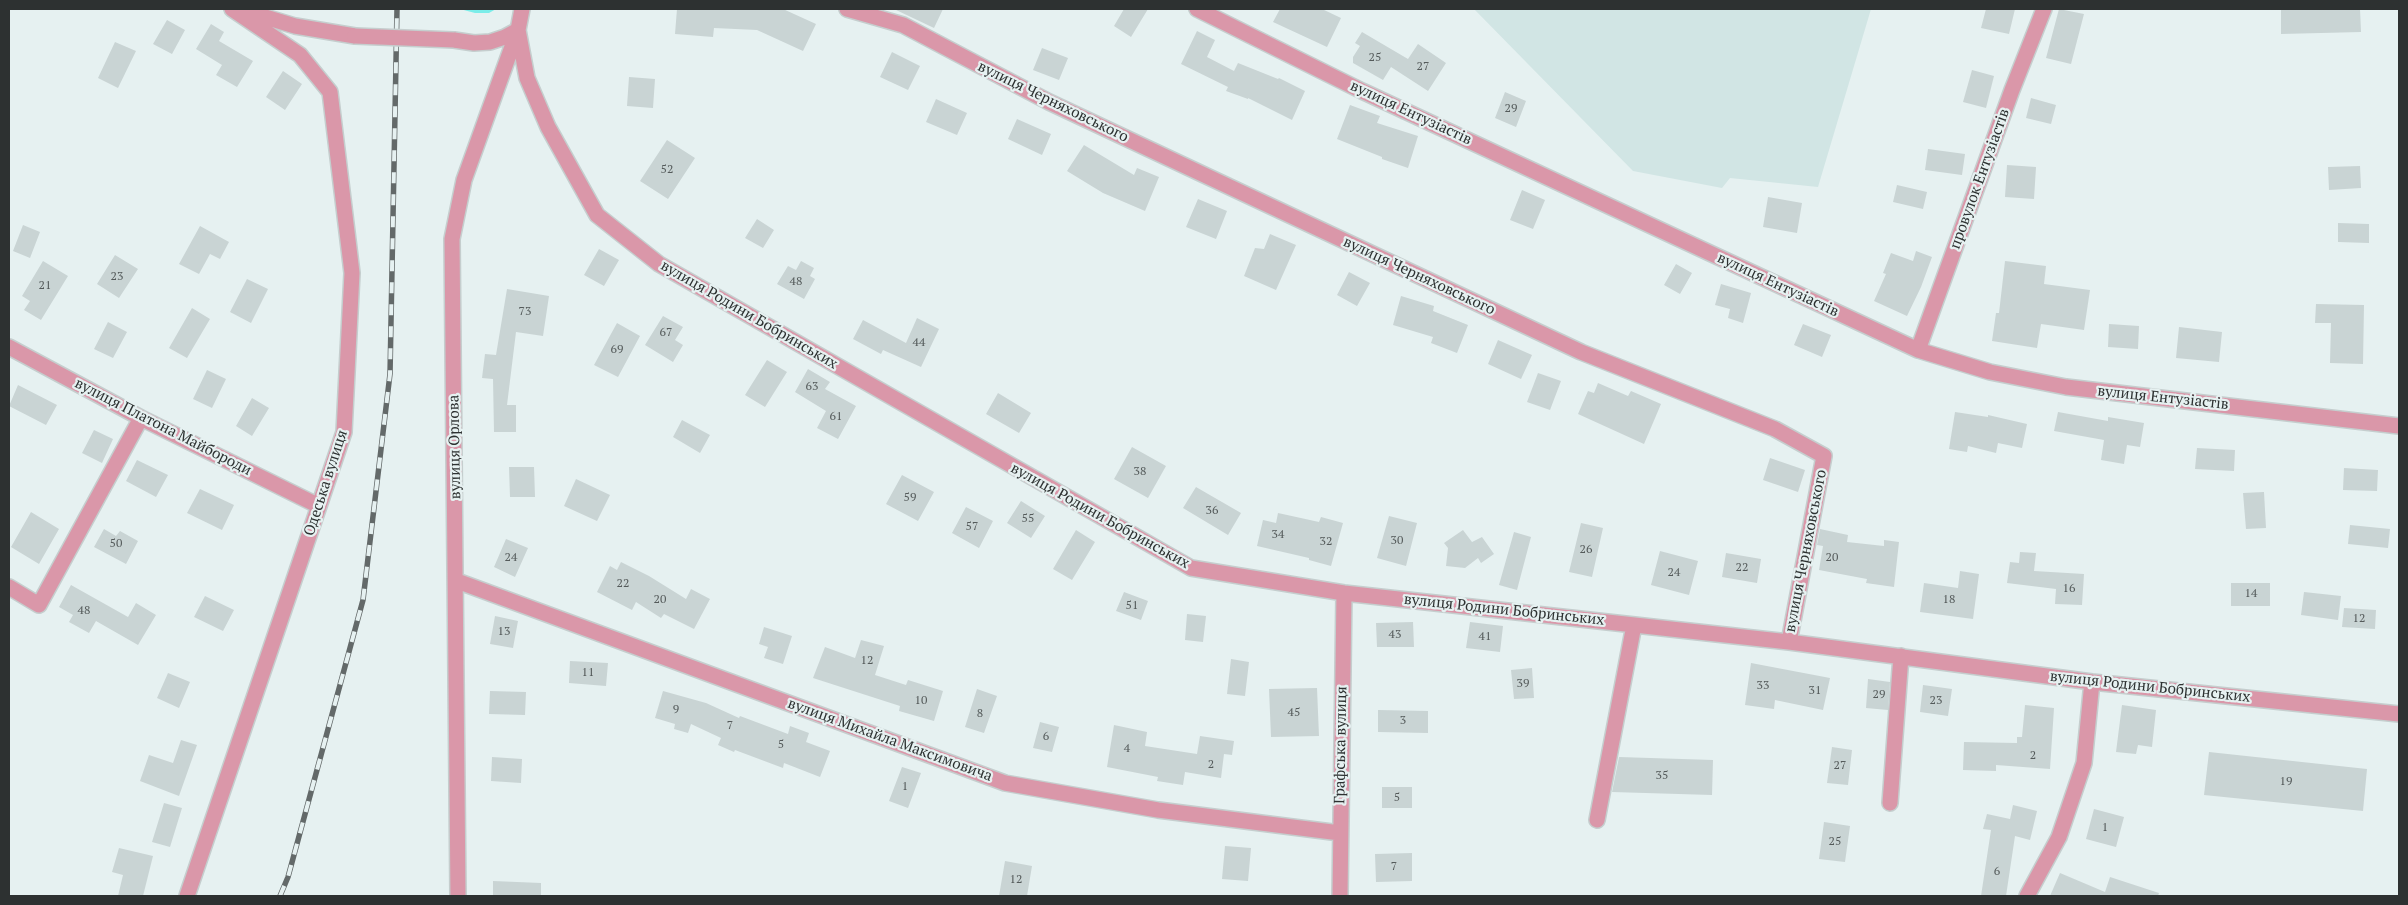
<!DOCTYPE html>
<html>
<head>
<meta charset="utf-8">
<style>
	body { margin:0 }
	#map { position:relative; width:2408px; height:905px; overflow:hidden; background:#e6f1f1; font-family:"PT Serif",serif }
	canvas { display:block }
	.frame { position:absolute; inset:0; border:10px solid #2d3131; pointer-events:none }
</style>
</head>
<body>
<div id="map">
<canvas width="2408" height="905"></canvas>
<div class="frame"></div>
</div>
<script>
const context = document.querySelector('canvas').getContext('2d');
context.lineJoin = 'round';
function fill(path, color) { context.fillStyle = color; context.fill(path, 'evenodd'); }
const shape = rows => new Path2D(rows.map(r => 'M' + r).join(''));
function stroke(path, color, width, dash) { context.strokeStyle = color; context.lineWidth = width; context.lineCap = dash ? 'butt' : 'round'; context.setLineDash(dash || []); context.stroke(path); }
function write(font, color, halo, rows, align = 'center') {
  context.font = font + ' "PT Serif",serif'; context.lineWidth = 4.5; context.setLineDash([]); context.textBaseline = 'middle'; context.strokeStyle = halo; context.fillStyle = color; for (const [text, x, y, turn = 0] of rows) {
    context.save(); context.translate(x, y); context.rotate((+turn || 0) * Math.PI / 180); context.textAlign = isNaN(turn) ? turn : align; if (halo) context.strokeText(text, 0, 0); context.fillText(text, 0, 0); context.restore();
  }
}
const built = shape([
	[1474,9,1871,9,1818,187,1730,178,1722,188,1633,171]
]);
const green = shape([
	[460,9,496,9,489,13,475,13]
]);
const building = shape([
	[677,9,783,9,816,24,803,51,757,30,714,28,713,37,675,34],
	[894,9,943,9,934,28],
	[1124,9,1148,9,1131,37,1114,26],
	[1280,9,1322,9,1341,18,1327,47,1273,22],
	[1986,9,2015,9,2009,34,1981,28],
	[2059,9,2084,14,2071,64,2046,58],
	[2281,9,2360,9,2361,32,2281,34],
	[167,20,185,30,172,54,153,44],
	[211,24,224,32,219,41,253,61,237,87,216,75,222,65,196,49],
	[1197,31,1215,40,1207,57,1234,71,1238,63,1278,79,1279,78,1305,91,1292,120,1248,98,1248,99,1226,91,1228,87,1181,64],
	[1362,32,1408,59,1418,44,1446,63,1428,91,1391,67,1383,80,1353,63,1353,57,1360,46,1355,43],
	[115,42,136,51,118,88,98,78],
	[1042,48,1068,58,1059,80,1033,70],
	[892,52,920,66,908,90,880,77],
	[1972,70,1994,76,1986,108,1963,102],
	[283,71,302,84,285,110,266,97],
	[629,77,655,79,653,108,627,106],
	[1505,92,1526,101,1516,127,1495,118],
	[2031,98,2056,105,2051,124,2026,118],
	[936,99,967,113,957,135,926,122],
	[1350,105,1380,116,1377,123,1418,136,1408,168,1382,159,1382,157,1337,139],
	[1017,119,1051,134,1042,155,1008,139],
	[667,140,695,158,668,199,640,181],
	[1084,145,1134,175,1137,168,1159,177,1145,211,1103,193,1067,171],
	[1928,149,1965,154,1962,175,1925,170],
	[2007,165,2036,167,2034,199,2005,197],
	[2360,166,2361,188,2329,190,2328,167],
	[1897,185,1927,192,1923,209,1893,202],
	[1522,190,1545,200,1533,229,1510,220],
	[1768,197,1802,203,1797,233,1763,227],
	[1198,199,1227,211,1216,239,1186,227],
	[757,219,774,230,763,248,745,238],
	[2338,223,2369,224,2369,243,2338,242],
	[23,225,40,232,30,258,13,251],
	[200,226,229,242,220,259,210,254,199,274,179,264],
	[1270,234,1296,245,1276,290,1244,276,1255,248,1264,249],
	[599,249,619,260,604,286,584,275],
	[1916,251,1932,257,1921,287,1907,316,1874,301,1886,274,1883,273,1891,253,1913,261],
	[115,255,138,269,119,298,97,284],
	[43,261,68,276,41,320,24,310,30,301,22,296],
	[801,261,814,268,810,276,815,279,804,299,777,284,788,266,796,270],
	[2005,261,2046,266,2044,284,2090,290,2084,330,2041,324,2037,348,1992,341,1996,313,1999,313],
	[1676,264,1692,273,1680,294,1664,285],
	[1349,272,1370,283,1357,306,1337,295],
	[247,279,268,289,251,323,230,312],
	[1721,284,1751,293,1743,323,1728,318,1730,309,1715,305],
	[507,289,549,296,543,336,516,332,507,405,516,405,516,432,494,432,493,379,482,378,485,354,496,355],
	[1401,296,1434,306,1433,311,1468,325,1457,353,1431,343,1433,337,1393,325],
	[2316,304,2364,305,2363,364,2330,363,2331,323,2315,323],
	[192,308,210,319,187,358,169,348],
	[663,316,683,327,675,340,683,345,673,362,645,345],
	[917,318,939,329,921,367,883,350,881,354,853,339,863,320,906,343],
	[108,322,127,332,113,358,94,349],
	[617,323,640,336,618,377,594,365],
	[1803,324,1831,335,1822,357,1794,345],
	[2109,324,2139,326,2138,349,2108,347],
	[2179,327,2222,332,2219,362,2176,358],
	[1498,340,1532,355,1521,379,1488,364],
	[767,360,787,372,765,407,745,395],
	[808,369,830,382,825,389,856,406,838,439,817,428,826,411,795,392],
	[207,370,226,379,212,408,193,399],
	[1538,373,1561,381,1550,410,1527,402],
	[1598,383,1628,396,1631,391,1661,404,1644,444,1578,414,1588,391,1594,393],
	[18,385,57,405,46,425,9,406],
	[998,393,1031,413,1019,433,986,414],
	[252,398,269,408,252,436,236,426],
	[1955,412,1988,417,1988,415,2027,424,2022,448,1998,443,1996,453,1968,446,1967,452,1949,449],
	[2058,412,2108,421,2108,417,2144,423,2140,447,2127,445,2124,464,2101,460,2104,440,2054,431],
	[682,420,710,435,700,453,673,437],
	[94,430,113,439,102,463,82,453],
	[1132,447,1166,466,1148,498,1114,479],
	[2197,448,2235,450,2234,471,2195,469],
	[1770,458,1805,470,1798,492,1763,480],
	[137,460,168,475,156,497,126,481],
	[509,467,534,467,535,497,510,497],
	[2344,468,2378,470,2377,491,2343,490],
	[902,475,934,492,918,521,886,504],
	[576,479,610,495,597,521,564,506],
	[1196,487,1241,513,1228,535,1183,508],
	[200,489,234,505,222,530,187,513],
	[2264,492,2266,528,2246,529,2243,493],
	[1021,501,1045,516,1031,538,1007,523],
	[966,507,993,521,979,548,952,533],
	[31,512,59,529,39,564,11,547],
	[1278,513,1319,522,1321,517,1343,523,1331,566,1309,560,1309,558,1257,546,1263,520,1276,523],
	[1389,516,1417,523,1406,566,1377,558],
	[1581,523,1603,528,1592,577,1569,572],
	[2350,525,2390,529,2388,548,2348,544],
	[104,529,116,536,120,531,138,541,126,564,94,547],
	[1820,529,1848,535,1847,542,1884,546,1884,540,1899,542,1894,587,1866,583,1867,579,1819,570,1823,546,1817,545],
	[1076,530,1095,542,1072,580,1053,569],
	[1463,530,1472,542,1482,537,1494,554,1481,563,1478,558,1465,568,1446,566,1448,548,1444,543],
	[1514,532,1531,537,1517,590,1499,585],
	[506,539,528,548,515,577,494,567],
	[1660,551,1698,561,1689,595,1651,585],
	[2020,552,2036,553,2034,571,2084,574,2082,605,2055,604,2056,589,2007,583,2010,562,2019,563],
	[1726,553,1761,559,1757,583,1722,577],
	[621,562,649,576,686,599,691,589,710,599,694,629,664,614,661,618,636,602,632,610,597,592,610,566,617,570],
	[1960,571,1979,574,1973,619,1920,612,1924,583,1958,588],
	[2231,583,2270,583,2270,606,2231,606],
	[71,585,128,617,136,603,156,615,138,645,96,621,89,633,69,622,73,615,59,607],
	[1124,592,1148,601,1141,620,1116,611],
	[2304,592,2341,596,2338,620,2301,615],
	[205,596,234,610,223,631,194,617],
	[2344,608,2376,610,2375,629,2342,627],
	[1187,614,1206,616,1203,642,1185,640],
	[495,616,518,621,513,648,490,644],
	[1413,622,1414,647,1377,647,1376,623],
	[1470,622,1503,626,1500,652,1466,648],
	[764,627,792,636,783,664,764,658,768,647,759,644],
	[861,640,884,646,875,675,906,685,908,680,943,691,934,721,899,711,900,706,813,678,825,647,855,658],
	[1231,659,1249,662,1245,696,1227,694],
	[570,661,608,663,606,686,569,683],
	[1751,663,1830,678,1823,710,1775,700,1774,709,1745,705],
	[1532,668,1534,698,1514,699,1511,670],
	[168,673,190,682,179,708,157,698],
	[1868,679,1890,682,1888,710,1866,708],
	[1923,685,1952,689,1948,716,1920,712],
	[1317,688,1319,736,1271,737,1269,689],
	[977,689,997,696,984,733,965,727],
	[490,691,526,692,525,715,489,714],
	[663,691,706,703,739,718,740,716,788,734,790,726,809,733,806,742,830,751,820,777,784,763,783,768,735,750,734,752,718,745,721,738,691,724,688,733,674,729,675,724,655,718],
	[2025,705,2054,708,2050,769,1996,765,1996,771,1963,770,1964,742,2017,743,2017,737,2022,737],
	[2122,705,2156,710,2152,747,2138,745,2136,754,2116,752],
	[1378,710,1428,711,1428,733,1378,732],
	[1040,722,1059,727,1052,752,1033,748],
	[1114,725,1147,732,1145,746,1197,754,1200,736,1234,741,1232,755,1224,754,1221,778,1185,772,1183,785,1157,781,1158,777,1107,767],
	[181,740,197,745,179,796,140,781,149,755,173,763],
	[1832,747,1852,750,1848,785,1827,783],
	[2209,752,2367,769,2363,811,2204,795],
	[492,757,522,759,521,783,491,781],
	[1619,757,1713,760,1712,795,1612,792],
	[902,767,921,773,908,808,889,801],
	[1382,787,1412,787,1412,808,1382,808],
	[164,803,182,808,170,847,152,842],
	[2013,805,2037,811,2030,840,2015,836,2006,896,1981,896,1991,830,1983,829,1987,814,2010,819],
	[2094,809,2124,817,2116,847,2086,839],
	[1824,822,1850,826,1845,862,1819,859],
	[1225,846,1251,848,1248,881,1222,879],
	[119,848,153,856,143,896,118,896,123,875,112,872],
	[1412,853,1412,881,1376,882,1375,854],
	[1005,861,1032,866,1027,896,999,896],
	[2060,873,2105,892,2110,877,2159,893,2158,896,2050,896],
	[493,881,541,883,541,896,493,896]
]);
const minor = shape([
	[847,9,903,25,1049,102,1581,352,1775,429,1824,456,1789,642],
	[1197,9,1362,91,1918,350,1990,372,2066,387,2399,426],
	[242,10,295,26,355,36],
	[518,30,527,78,548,127,597,215,659,264,1191,568,1344,593,1789,642,2092,682,2399,714],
	[454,40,474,43,490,42,505,37,518,30],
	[9,347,141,418,319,506],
	[1918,350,2012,90,2044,9],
	[457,581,1005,783,1158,810,1340,833],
	[9,587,39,605,141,418],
	[1890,803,1901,656],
	[1597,820,1634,625],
	[187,896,344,432,352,273,330,92,300,55,232,9],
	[458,896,452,239,464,180,518,30,522,9],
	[1340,896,1344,593],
	[2027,896,2059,837,2084,763,2092,682]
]);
const rail = shape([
	[280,896,288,877,363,600,390,374,397,9]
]);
const minorBridge = shape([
	[355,36,454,40]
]);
const numberNames = [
	["25",1375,58],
	["27",1423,67],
	["29",1511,109],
	["52",667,170],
	["23",117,277],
	["48",796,282],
	["21",45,286],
	["73",525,312],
	["67",666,333],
	["44",919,343],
	["69",617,350],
	["63",812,387],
	["61",836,417],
	["38",1140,472],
	["59",910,498],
	["36",1212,511],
	["55",1028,519],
	["57",972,527],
	["34",1278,535],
	["30",1397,541],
	["32",1326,542],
	["50",116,544],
	["26",1586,550],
	["24",511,558],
	["20",1832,558],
	["22",1742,568],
	["24",1674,573],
	["22",623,584],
	["16",2069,589],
	["14",2251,594],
	["20",660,600],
	["18",1949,600],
	["51",1132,606],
	["48",84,611],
	["12",2359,619],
	["13",504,632],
	["43",1395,635],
	["41",1485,637],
	["12",867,661],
	["11",588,673],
	["39",1523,684],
	["33",1763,686],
	["31",1815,691],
	["29",1879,695],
	["10",921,701],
	["23",1936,701],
	["9",676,710],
	["45",1294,713],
	["8",980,714],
	["3",1403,721],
	["7",730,726],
	["6",1046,737],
	["5",781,745],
	["4",1127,749],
	["2",2033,756],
	["2",1211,765],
	["27",1840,766],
	["35",1662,776],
	["19",2286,782],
	["1",905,787],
	["5",1397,798],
	["1",2105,828],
	["25",1835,842],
	["7",1394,867],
	["6",1997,872],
	["12",1016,880]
];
const streetNames = [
	["вулиця Черняховського",1053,102,26],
	["вулиця Ентузіастів",1411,113,25],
	["провулок Ентузіастів",1980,179,-70],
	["вулиця Черняховського",1419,276,25],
	["вулиця Ентузіастів",1778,285,25],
	["вулиця Родини Бобринських",749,315,30],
	["вулиця Ентузіастів",2163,398,6],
	["вулиця Платона Майбороди",163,427,27],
	["вулиця Орлова",455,447,-91],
	["Одеська вулиця",326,483,-72],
	["вулиця Родини Бобринських",1100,516,29],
	["вулиця Черняховського",1806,551,-79],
	["вулиця Родини Бобринських",1504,610,6],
	["вулиця Родини Бобринських",2150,687,6],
	["вулиця Михайла Максимовича",890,740,20],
	["Графська вулиця",1341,745,-89]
];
fill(built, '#d1e5e4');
fill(green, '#7aede9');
fill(building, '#c9d4d4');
stroke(minor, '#c5cece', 18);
stroke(minor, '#da97a9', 15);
stroke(rail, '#636969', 5.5);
stroke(rail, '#e6f1f1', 4, [11]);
stroke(minorBridge, '#c5cece', 18, []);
stroke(minorBridge, '#da97a9', 15);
write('12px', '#545a5a', null, numberNames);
write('15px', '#2d3131', '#e6f1f1', streetNames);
</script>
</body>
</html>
